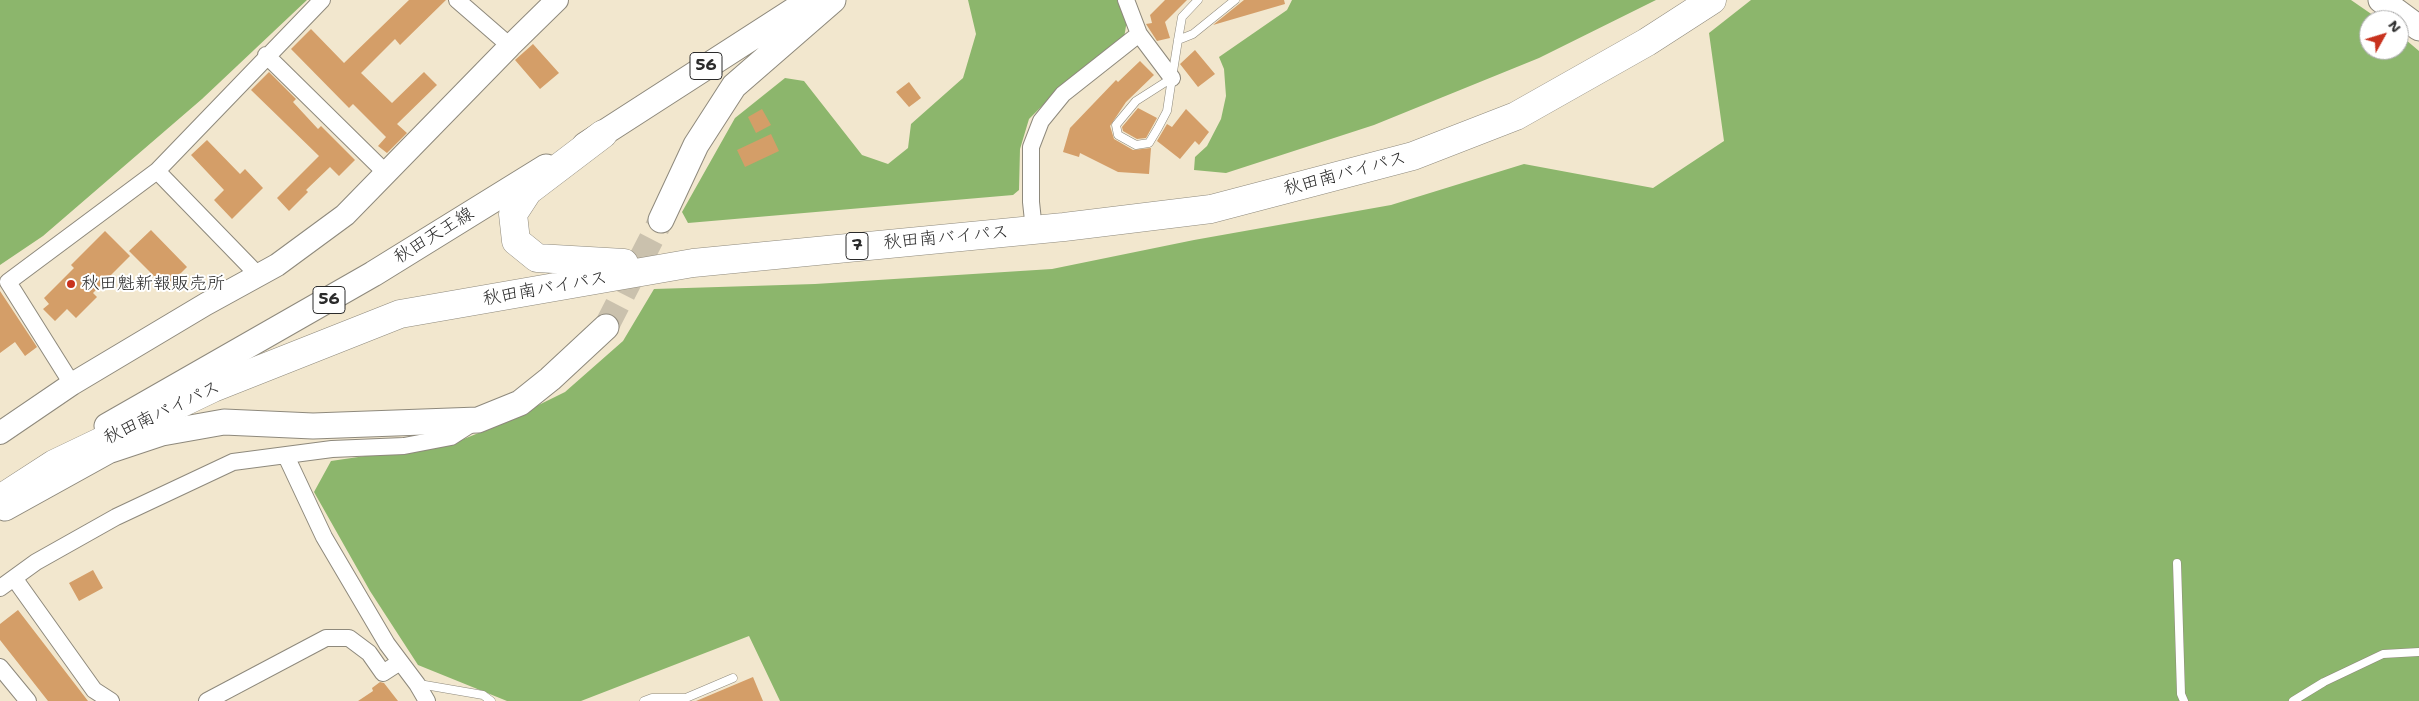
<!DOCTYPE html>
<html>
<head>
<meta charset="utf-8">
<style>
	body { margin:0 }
	#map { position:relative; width:2419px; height:701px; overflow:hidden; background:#f2e7ce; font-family:"Shantell Sans",sans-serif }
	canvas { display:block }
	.north { position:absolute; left:2359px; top:10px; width:50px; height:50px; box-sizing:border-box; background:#fff; border:1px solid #aaa; border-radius:50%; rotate:51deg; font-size:14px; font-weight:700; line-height:20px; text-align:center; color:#2b2b2b }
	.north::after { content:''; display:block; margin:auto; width:18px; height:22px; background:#c8321e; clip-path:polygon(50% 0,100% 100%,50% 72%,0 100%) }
</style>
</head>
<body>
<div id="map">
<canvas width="2419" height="701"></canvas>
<div class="north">N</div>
</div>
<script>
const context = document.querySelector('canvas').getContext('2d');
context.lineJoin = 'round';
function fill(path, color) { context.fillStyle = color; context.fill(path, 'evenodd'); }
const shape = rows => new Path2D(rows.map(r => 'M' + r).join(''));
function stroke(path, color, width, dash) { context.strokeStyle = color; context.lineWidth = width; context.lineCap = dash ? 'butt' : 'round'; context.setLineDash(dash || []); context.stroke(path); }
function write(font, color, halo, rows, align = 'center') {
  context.font = font + ' "Shantell Sans","Klee One",sans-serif'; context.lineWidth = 4; context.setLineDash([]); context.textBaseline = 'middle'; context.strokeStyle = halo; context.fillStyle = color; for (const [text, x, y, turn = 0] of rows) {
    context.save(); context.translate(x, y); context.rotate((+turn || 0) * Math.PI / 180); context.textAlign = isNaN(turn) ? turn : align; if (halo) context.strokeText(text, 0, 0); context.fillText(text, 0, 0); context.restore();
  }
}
const forest = shape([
	[0,0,307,0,202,99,43,236,0,265],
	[968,0,1119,0,1127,20,1124,38,1049,99,1029,119,1020,149,1019,190,1013,195,688,223,682,212,735,118,785,78,804,81,862,155,888,164,908,148,911,124,963,78,976,34],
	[1292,0,1656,0,1539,58,1374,125,1226,173,1194,170,1195,157,1207,146,1221,119,1226,96,1224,69,1219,57,1287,10],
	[1751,0,2351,0,2380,20,2369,20,2369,50,2399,50,2399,34,2419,51,2419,701,780,701,749,636,581,701,507,701,418,665,370,591,314,492,331,461,454,443,498,425,565,392,623,341,654,289,815,284,1052,269,1194,240,1391,205,1524,164,1653,188,1724,141,1709,33]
]);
const building = shape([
	[409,0,446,0,400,45,395,39,361,73,392,103,424,72,437,85,397,124,407,133,387,153,378,146,386,137,353,104,349,108,291,49,311,29,344,63],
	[1165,0,1187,0,1165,22,1170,38,1157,41,1146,24,1152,23,1150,15],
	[1244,0,1284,0,1285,4,1213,25],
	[533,44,559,73,540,89,515,60],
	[1195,50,1215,74,1198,87,1180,64],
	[1140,61,1154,75,1126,102,1110,126,1114,139,1133,150,1151,148,1149,174,1118,172,1080,153,1079,157,1063,152,1070,128,1116,80,1118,82],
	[269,72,296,99,293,102,318,129,321,126,355,160,339,176,330,167,306,190,308,192,289,211,277,198,319,156,251,90],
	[909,82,921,98,909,107,896,92],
	[1138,108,1157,118,1146,138,1137,139,1123,131,1122,127],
	[762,109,771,125,756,133,748,117],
	[1186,109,1209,132,1199,145,1195,141,1180,159,1157,141,1167,124,1172,127],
	[771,134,779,151,745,167,737,150],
	[207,140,240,174,245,169,263,188,232,219,214,200,224,190,191,155],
	[151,230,187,267,171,283,162,274,157,279,129,251],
	[105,231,130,256,93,293,97,297,76,318,67,309,55,321,43,309,49,304,44,298,74,268,71,265],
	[0,291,37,347,25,356,15,342,0,353],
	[93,570,103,588,79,601,69,583],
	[18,610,88,701,48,701,0,640,0,624],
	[753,677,763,701,696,701],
	[380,682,384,683,398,701,358,701,373,691,372,688]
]);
const primaryTunnel = shape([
	[606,327,661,220]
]);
const lane = shape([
	[1178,40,1193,34,1235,0],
	[1172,78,1136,101,1116,125,1118,135,1136,145,1149,143,1158,128,1167,111,1170,91,1172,78,1178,40,1182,17,1198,0],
	[2177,563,2181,694,2184,701],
	[419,684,483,695,491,701],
	[644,701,652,698,686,698,733,678],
	[2293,701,2324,682,2383,654,2419,652]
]);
const street = shape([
	[457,0,510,46],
	[1126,0,1139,34,1172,78],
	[266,55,387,174],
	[157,171,258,275],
	[1034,230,1031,202,1031,147,1041,121,1063,94,1139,34],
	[72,384,8,282,157,171,322,0],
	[286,456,324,537,387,644,417,684,427,701],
	[14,578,94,690,111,701],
	[0,588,36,562,116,517,233,462,332,449,404,446,451,437,476,421],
	[0,667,28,701],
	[207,701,326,638,349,638,369,653,383,673,400,662]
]);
const secondary = shape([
	[0,433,72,384,206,304,277,265,345,215,510,46,557,0]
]);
const primary = shape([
	[2381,0,2419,28],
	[585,145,810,0],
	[661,220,696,145,734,86,833,0],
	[107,426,373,274,546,167],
	[5,508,108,451,162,433,224,422,313,426,478,420,520,403,550,379,606,327]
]);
const highway = shape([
	[603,134,528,191,513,214,516,241,537,258,624,263],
	[0,499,54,464,213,388,400,314,693,263,1064,227,1211,209,1413,156,1516,116,1647,42,1712,0]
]);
const markers = [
	[71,284,5,"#c8321e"]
];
const shields = [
	[706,66,32],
	[857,246,22],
	[329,300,32]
];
const shieldNames = [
	["56",706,66],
	["7",857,246],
	["56",329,300]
];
const streetNames = [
	["秋田南バイパス",1345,174,-15],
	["秋田天王線",434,236,-32],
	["秋田南バイパス",946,238,-5],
	["秋田南バイパス",545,289,-10],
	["秋田南バイパス",162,413,-25]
];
const poiNames = [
	["秋田魁新報販売所",81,284]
];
fill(forest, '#8cb66c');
fill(building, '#d49e68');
stroke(primaryTunnel, '#cac1ad', 25, [25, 12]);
stroke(lane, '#8e897c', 9);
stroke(street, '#8e897c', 18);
stroke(secondary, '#8e897c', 24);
stroke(primary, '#8e897c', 27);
stroke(highway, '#8e897c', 29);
stroke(lane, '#fff', 8);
stroke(street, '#fff', 16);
stroke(secondary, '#fff', 22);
stroke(primary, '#fff', 25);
stroke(highway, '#fff', 28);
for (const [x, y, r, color] of markers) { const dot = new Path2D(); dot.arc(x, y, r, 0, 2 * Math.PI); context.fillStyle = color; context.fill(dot); stroke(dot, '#fff', 2); }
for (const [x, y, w] of shields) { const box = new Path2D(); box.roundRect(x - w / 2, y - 13.5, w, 27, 4); context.fillStyle = '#fff'; context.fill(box); stroke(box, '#2b2b2b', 1); }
write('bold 16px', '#2b2b2b', null, shieldNames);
write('18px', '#2b2b2b', '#fff', streetNames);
write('18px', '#2b2b2b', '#fff', poiNames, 'left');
</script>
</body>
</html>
